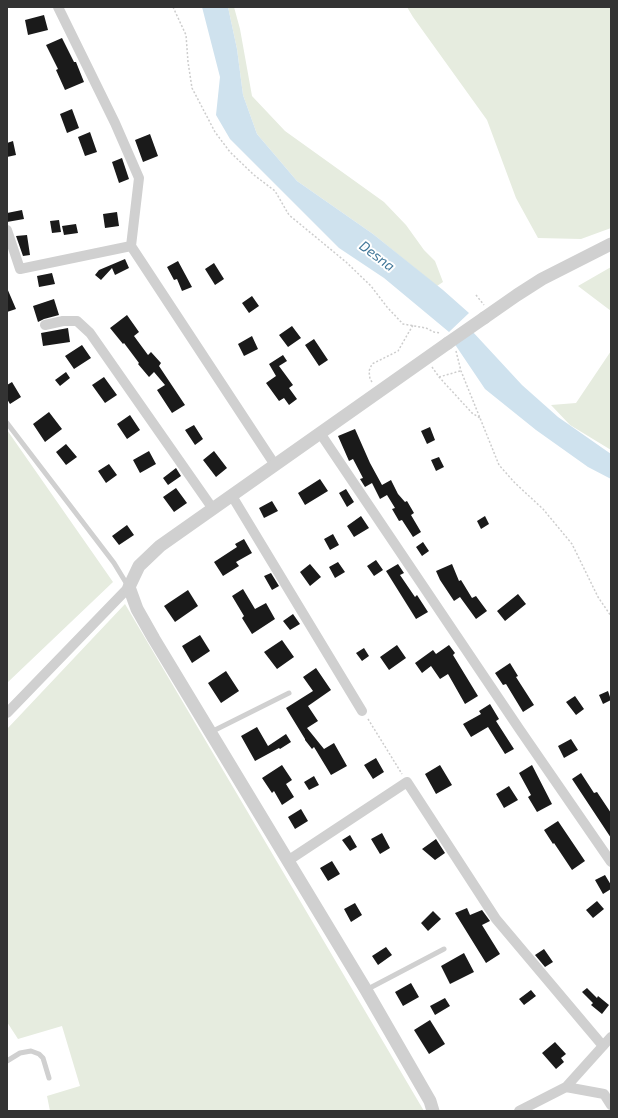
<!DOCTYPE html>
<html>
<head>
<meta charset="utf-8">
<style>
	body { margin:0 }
	#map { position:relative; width:618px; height:1118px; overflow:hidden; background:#fff; font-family:"Exo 2",sans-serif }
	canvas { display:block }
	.frame { position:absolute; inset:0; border:8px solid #333; pointer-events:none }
</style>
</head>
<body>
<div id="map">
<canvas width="618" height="1118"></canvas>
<div class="frame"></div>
</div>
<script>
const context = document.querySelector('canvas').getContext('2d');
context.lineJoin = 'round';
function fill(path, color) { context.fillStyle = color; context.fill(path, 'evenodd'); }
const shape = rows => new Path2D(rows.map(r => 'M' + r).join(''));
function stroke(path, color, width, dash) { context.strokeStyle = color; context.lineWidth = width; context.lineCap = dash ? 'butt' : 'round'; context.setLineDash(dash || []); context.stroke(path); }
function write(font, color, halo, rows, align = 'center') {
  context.font = font + ' "Exo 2",sans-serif'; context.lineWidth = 4; context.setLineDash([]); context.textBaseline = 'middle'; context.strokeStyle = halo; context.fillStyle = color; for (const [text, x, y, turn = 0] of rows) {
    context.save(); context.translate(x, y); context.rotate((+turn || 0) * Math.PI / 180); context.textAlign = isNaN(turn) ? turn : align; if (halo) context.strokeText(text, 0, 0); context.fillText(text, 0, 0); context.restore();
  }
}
const green = shape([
	[228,7,234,7,240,29,252,96,285,131,384,202,406,225,424,250,435,261,443,282,437,286,373,234,297,181,257,134,243,95,237,49],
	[407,7,611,7,611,228,581,239,538,238,516,198,487,120,413,17],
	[611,267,611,311,578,286],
	[611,351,611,450,570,425,551,405,576,403],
	[7,430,113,582,7,683],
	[125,604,424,1111,50,1111,47,1096,80,1086,62,1026,18,1039,7,1022,7,729]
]);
const water = shape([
	[202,7,228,7,237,49,243,95,257,134,297,181,373,234,443,290,469,313,449,332,384,278,339,248,230,139,216,115,220,77],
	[472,331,522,385,558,417,611,454,611,479,588,467,536,430,485,389,454,343]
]);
const building = shape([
	[44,15,48,30,28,35,25,20],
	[62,38,74,62,76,62,84,82,65,90,56,70,58,69,46,45],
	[72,109,79,128,67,133,60,114],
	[90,132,97,152,85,156,78,137],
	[150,134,158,156,143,162,135,140],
	[13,141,16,155,7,157,7,143],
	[122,158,129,179,119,183,112,162],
	[22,210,24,219,7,222,7,213],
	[117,212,119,226,105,228,103,214],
	[59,220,61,232,52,233,50,221],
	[76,224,78,233,64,235,62,226],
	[27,235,30,255,23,256,16,236],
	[125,259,129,268,115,275,112,268,101,280,95,275,99,270],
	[178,261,192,287,182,291,177,279,174,280,167,267],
	[214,263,224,279,215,285,205,269],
	[52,273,55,284,39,287,37,276],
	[7,288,16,309,7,312],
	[252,296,259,306,249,313,242,303],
	[54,299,59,315,44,319,38,322,33,306],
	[127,315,139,332,134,336,148,355,151,352,161,363,159,366,185,405,172,413,157,390,165,385,154,372,149,377,138,364,139,363,124,343,123,344,110,328],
	[292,326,301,338,288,347,279,335],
	[68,328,70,342,43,346,41,333],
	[252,336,258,349,244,356,238,344],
	[314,339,328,360,319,366,305,345],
	[82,345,91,358,74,369,65,356],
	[283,355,287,361,279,366,293,385,289,388,297,399,289,405,284,398,279,401,266,383,276,376,269,364],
	[66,372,70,378,60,386,55,380],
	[104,377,117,395,105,403,92,385],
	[12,382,21,397,10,404,7,399,7,385],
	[49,412,62,429,45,442,33,424],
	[130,415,140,430,127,439,117,424],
	[194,425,203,439,195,445,185,430],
	[430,427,435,440,427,444,421,431],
	[355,429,370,463,382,485,391,480,398,494,405,502,407,501,414,513,411,515,421,532,413,537,402,520,399,521,392,509,395,508,387,495,380,499,372,483,365,487,360,479,363,478,353,459,349,461,338,436],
	[66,444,77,457,66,465,56,452],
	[149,451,156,464,140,473,133,460],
	[214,451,227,468,216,477,203,460],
	[439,457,444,467,436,471,431,460],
	[109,464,117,475,106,483,98,471],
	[176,468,181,476,168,485,163,478],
	[320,479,328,491,305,505,298,493],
	[176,488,187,503,174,512,163,497],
	[346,489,354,502,347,507,339,493],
	[272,501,278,511,264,518,259,508],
	[361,516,369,528,354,537,347,526],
	[485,516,489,524,481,529,477,521],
	[127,525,134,535,119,545,112,536],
	[333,534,339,545,330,550,324,539],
	[244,539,252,553,236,562,239,566,223,576,214,562,237,547,235,544],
	[423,542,429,551,422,556,416,547],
	[376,560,383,570,374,576,367,566],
	[338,562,345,572,335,578,329,567],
	[310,564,321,577,310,586,300,572],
	[398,564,404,573,400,575,415,597,417,595,428,612,416,619,386,571],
	[452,564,459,581,461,580,472,598,476,596,487,611,476,619,460,597,454,601,440,580,436,571],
	[271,573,279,586,272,590,264,576],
	[243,589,255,609,266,603,275,619,252,634,242,618,244,616,232,596],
	[188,590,198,606,175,622,164,606],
	[518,594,526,604,505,621,497,611],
	[293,614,300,624,290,630,283,621],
	[200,635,210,651,192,663,182,646],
	[282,640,294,657,277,669,264,652],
	[397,645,406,658,389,670,380,657],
	[449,645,455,653,453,655,478,696,465,704,448,674,440,679,431,666,422,673,415,663,433,650,436,654],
	[364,648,369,656,362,661,356,653],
	[510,663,518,676,516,677,534,705,523,712,506,684,503,685,495,673],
	[316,668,331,690,308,706,318,721,307,728,324,749,334,743,347,766,331,775,314,747,312,749,305,740,305,739,286,708,313,691,303,677],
	[226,671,239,691,221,703,208,683],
	[608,691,611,700,603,704,599,695],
	[575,696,584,709,576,715,566,702],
	[490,704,499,719,496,721,514,749,505,754,488,727,471,737,463,724,481,714,479,711],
	[257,727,268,746,286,734,291,742,280,749,279,748,255,761,241,736],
	[571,739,578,750,564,758,558,746],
	[376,758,384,772,373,779,364,765],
	[282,765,292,780,286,784,294,797,282,805,274,791,272,793,262,778],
	[440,765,452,785,436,794,425,774],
	[532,765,552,804,537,812,528,797,531,795,519,773],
	[581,773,594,793,597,792,611,813,611,838,572,779],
	[314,776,319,785,309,790,304,782],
	[509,786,518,800,504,808,496,794],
	[301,809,308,821,295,829,288,817],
	[558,821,585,861,572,870,554,843,553,844,544,830],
	[382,833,390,848,380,854,371,839],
	[350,835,357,847,350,851,342,840],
	[436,839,445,853,435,860,422,849],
	[332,861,340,874,328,881,320,868],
	[605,875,611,885,611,889,603,894,595,880],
	[597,901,604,909,593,918,586,910],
	[355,903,362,915,351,922,344,909],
	[467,908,470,915,482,910,490,921,482,925,500,954,486,963,455,913],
	[433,911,441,919,428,931,421,923],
	[386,947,392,955,378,965,372,956],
	[544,949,553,962,545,967,535,955],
	[464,953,474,972,450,984,441,966],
	[411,983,419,997,403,1006,395,992],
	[587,988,597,998,598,996,609,1005,602,1014,591,1005,593,1003,582,992],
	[531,990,536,996,524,1005,519,999],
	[445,998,450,1006,435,1015,430,1006],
	[430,1020,445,1044,429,1054,414,1030],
	[555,1042,566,1054,561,1058,564,1062,556,1069,542,1053]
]);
const path = shape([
	[173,7,186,35,188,62,192,88,215,132,230,152,254,175,275,191,289,215,346,262,371,286,387,307,403,324,426,328,434,332,441,333],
	[476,295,484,305],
	[456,351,461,371,499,465,515,483,543,509,572,544,598,597,611,616],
	[432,367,439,377,472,413,480,418],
	[439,377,460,371],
	[372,382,370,379,369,371,372,364,398,351,413,325],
	[368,719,402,774]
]);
const service = shape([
	[7,423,114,563,128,586],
	[211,732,289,693],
	[366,990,444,949],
	[7,1061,20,1053,31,1051,39,1054,43,1058,49,1078]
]);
const minor = shape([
	[58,7,115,123,139,178,131,246],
	[7,230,20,269,131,246,275,465],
	[45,325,63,321,77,321,90,333,213,509],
	[320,433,520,730,611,862],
	[232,496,362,711],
	[7,713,129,587],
	[289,860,407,782,496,919,603,1046],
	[566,1087,604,1094,611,1105],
	[519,1111,566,1087,611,1037]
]);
const tertiary = shape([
	[484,318,517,295,542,279,611,244],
	[433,1111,430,1101,366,990,154,639,137,609,129,587,139,566,160,546,448,343]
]);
const tertiaryBridge = shape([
	[448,343,484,318]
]);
const waterNames = [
	["Desna",377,256,37]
];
fill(green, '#e6ecdf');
fill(water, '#cfe2ee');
fill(building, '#1a1a1a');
stroke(path, '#cdcdcd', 1.5, [2, 2]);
stroke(service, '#d0d0d0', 5);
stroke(minor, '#d0d0d0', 10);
stroke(tertiary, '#d0d0d0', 13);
stroke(tertiaryBridge, '#d0d0d0', 13);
write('italic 14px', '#3f7597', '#fff', waterNames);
</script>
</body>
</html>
